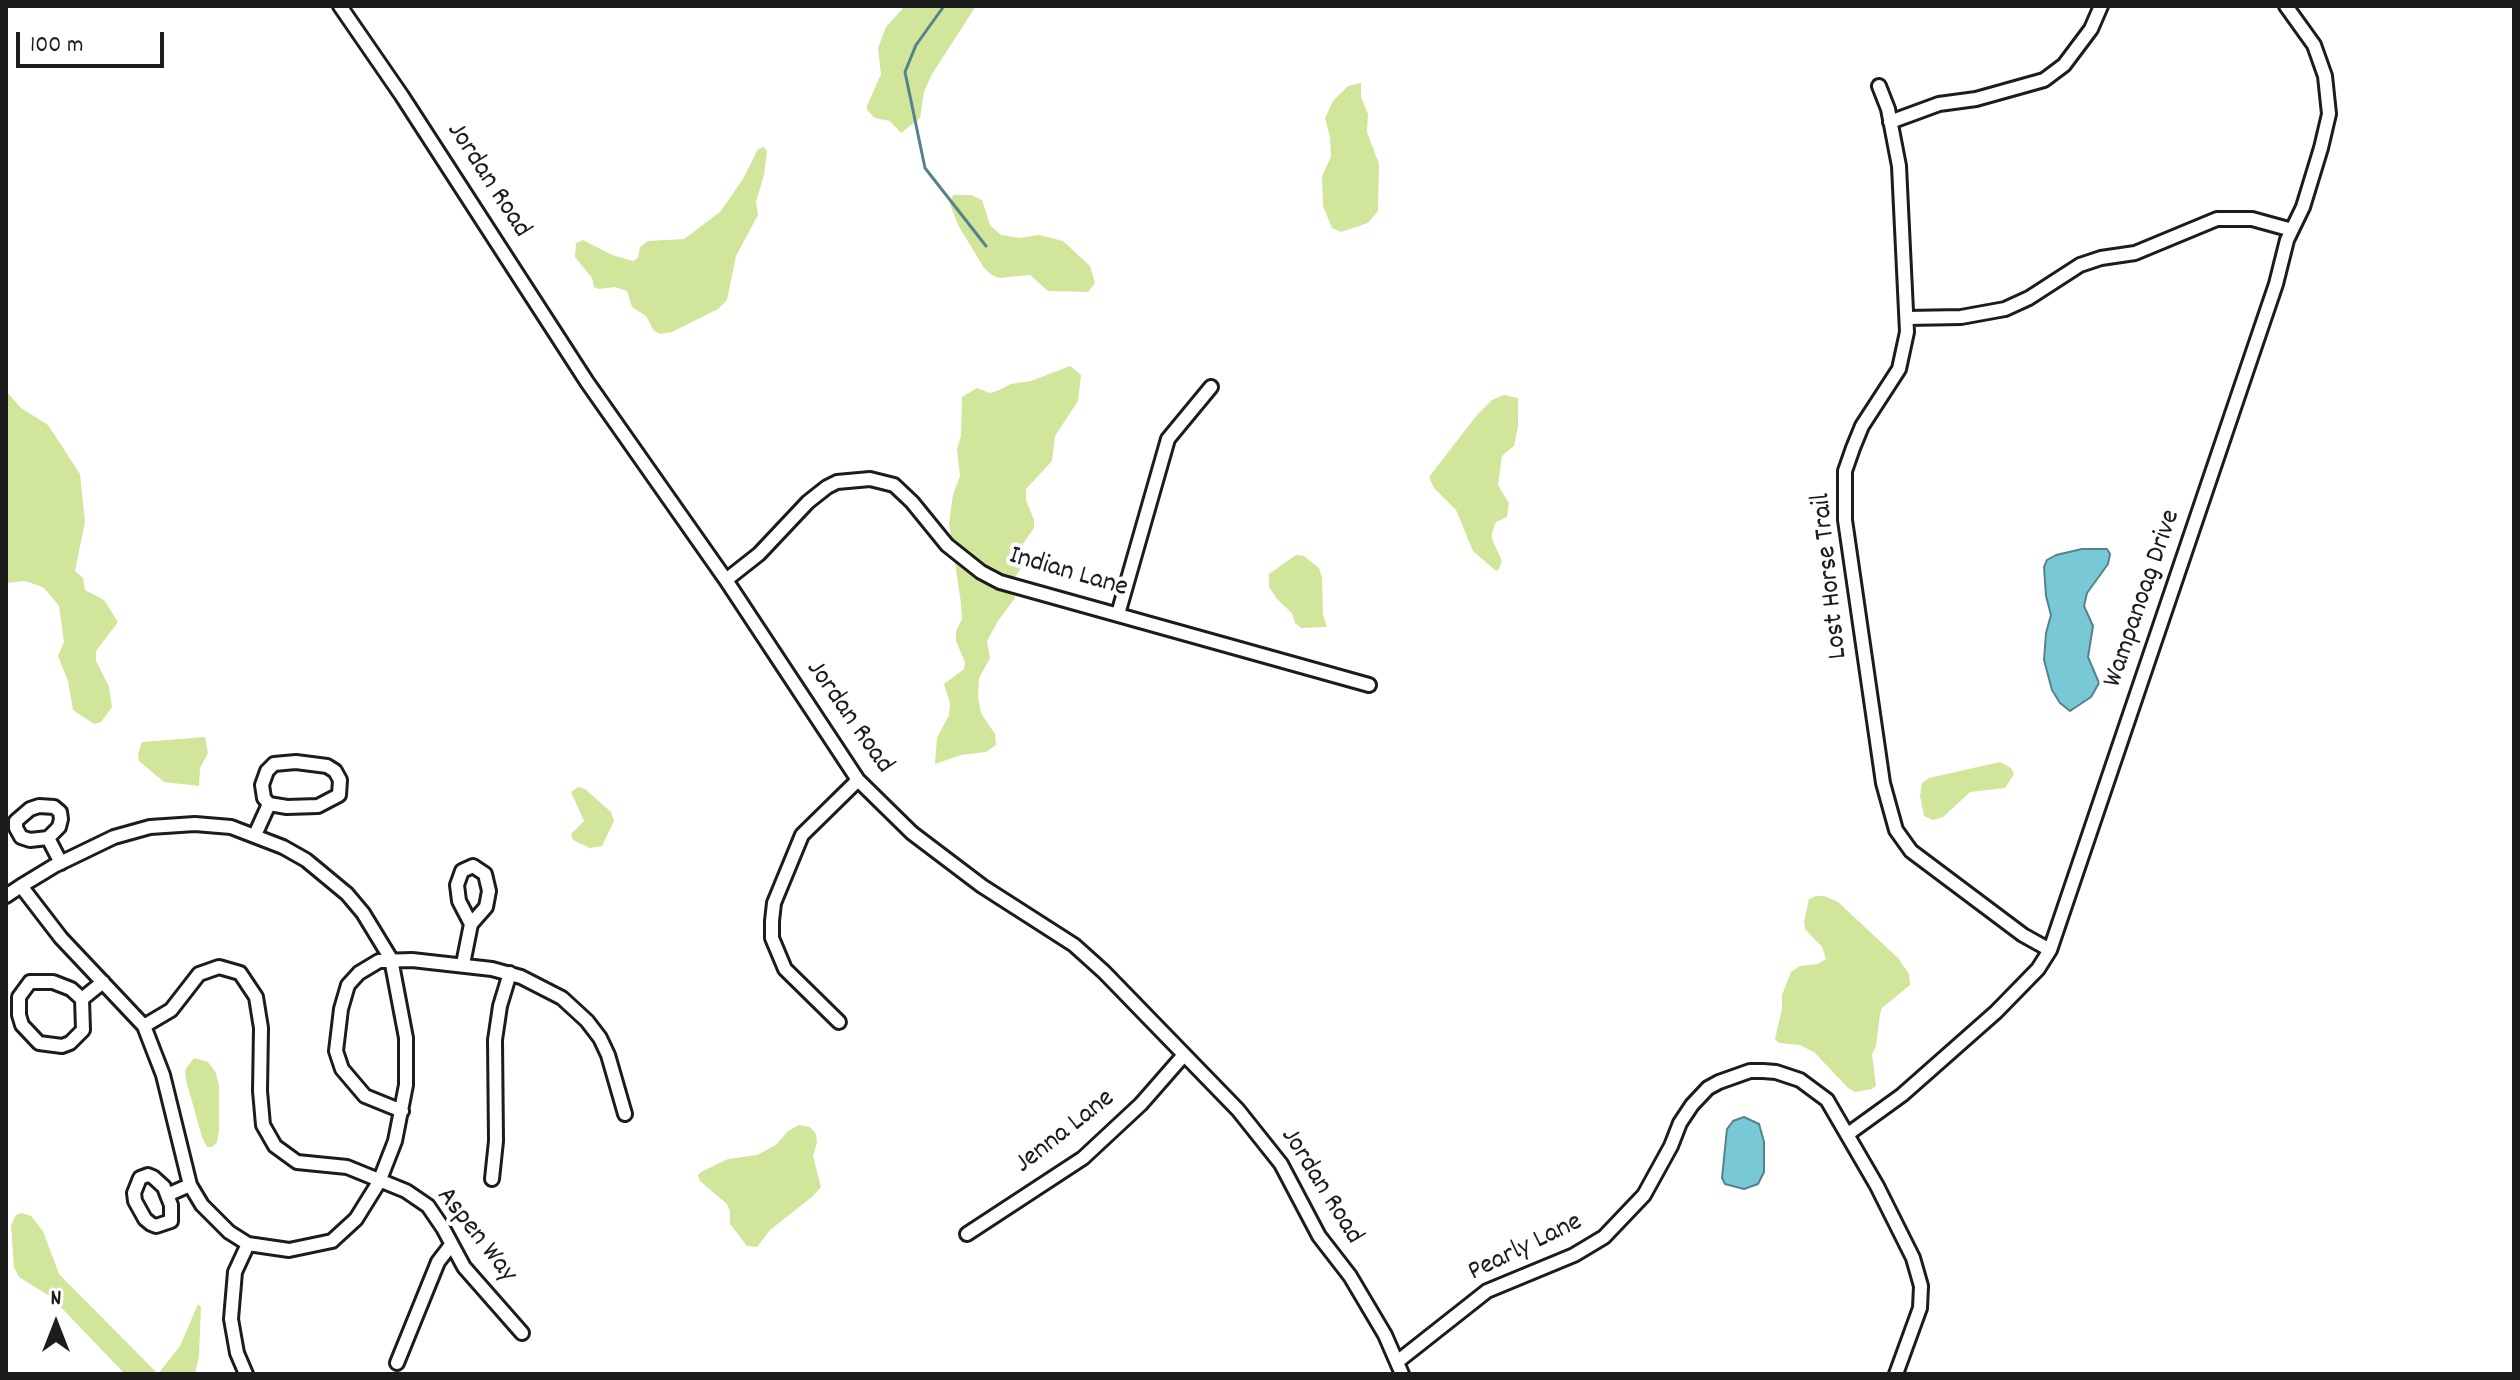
<!DOCTYPE html>
<html>
<head>
<meta charset="utf-8">
<style>
	body { margin:0 }
	#map { position:relative; width:2520px; height:1380px; overflow:hidden; background:#fff; font-family:Dekko,sans-serif }
	canvas { display:block }
	.frame { position:absolute; inset:0; border:8px solid #1c1c1c; pointer-events:none }
	.north { position:absolute; left:16px; top:1284px; width:80px; height:80px; -webkit-text-stroke:6px #fff; paint-order:stroke; rotate:0deg; font-size:22px; font-weight:700; line-height:32px; text-align:center; color:#1c1c1c }
	.north::after { content:''; display:block; margin:auto; width:28px; height:36px; background:#1c1c1c; clip-path:polygon(50% 0,100% 100%,50% 72%,0 100%) }
	.scale { position:absolute; left:16px; top:32px; width:148px; height:36px; box-sizing:border-box; border:4px solid #1c1c1c; border-top:0; padding-left:10px; font-size:24px; line-height:28px; white-space:nowrap; color:#1c1c1c; -webkit-text-stroke:6px #fff; paint-order:stroke }
</style>
</head>
<body>
<div id="map">
<canvas width="2520" height="1380"></canvas>
<div class="frame"></div>
<div class="north">N</div>
<div class="scale">100 m</div>
</div>
<script>
const context = document.querySelector('canvas').getContext('2d');
context.lineJoin = 'round';
function fill(path, color) { context.fillStyle = color; context.fill(path, 'evenodd'); }
const shape = rows => new Path2D(rows.map(r => 'M' + r).join(''));
function stroke(path, color, width, dash) { context.strokeStyle = color; context.lineWidth = width; context.lineCap = dash ? 'butt' : 'round'; context.setLineDash(dash || []); context.stroke(path); }
function write(font, color, halo, rows, align = 'center') {
  context.font = font + ' Dekko,sans-serif'; context.lineWidth = 8; context.setLineDash([]); context.textBaseline = 'middle'; context.strokeStyle = halo; context.fillStyle = color; for (const [text, x, y, turn = 0] of rows) {
    context.save(); context.translate(x, y); context.rotate((+turn || 0) * Math.PI / 180); context.textAlign = isNaN(turn) ? turn : align; if (halo) context.strokeText(text, 0, 0); context.fillText(text, 0, 0); context.restore();
  }
}
const green = shape([
	[976,6,932,74,924,92,920,118,901,133,890,121,875,118,867,110,867,106,881,74,878,48,886,27,904,7,909,6],
	[1361,83,1361,97,1368,114,1367,132,1379,164,1378,211,1368,223,1341,232,1332,228,1323,206,1322,176,1331,157,1330,137,1325,118,1333,101,1348,86],
	[764,147,767,151,764,175,756,202,758,215,736,256,727,300,718,309,672,332,660,334,654,331,646,316,632,307,627,291,615,287,599,289,594,287,592,278,575,257,576,243,583,240,612,255,633,261,638,258,640,247,648,241,684,239,720,212,743,179,758,149],
	[953,195,971,195,982,200,990,225,1001,235,1019,238,1039,235,1063,241,1090,266,1095,283,1088,292,1048,291,1030,275,999,278,992,275,984,268,958,225,950,204],
	[1070,366,1081,375,1078,401,1055,436,1052,461,1026,489,1026,500,1034,520,1034,528,1022,545,1021,568,1013,580,1015,598,998,621,987,641,990,658,979,678,978,697,981,713,995,734,996,745,986,752,961,755,935,764,937,738,949,715,950,703,944,684,964,669,965,662,956,641,956,631,962,619,961,603,949,523,953,495,960,476,957,449,961,436,962,397,977,388,990,393,997,391,1011,384,1031,381],
	[6,391,21,408,48,425,80,474,85,522,75,571,83,578,85,590,104,600,118,622,96,651,96,661,109,687,112,707,101,722,94,724,73,710,68,681,58,656,64,642,59,606,44,588,37,585,24,581,6,583],
	[1504,395,1518,398,1518,426,1514,446,1502,456,1498,485,1509,503,1507,517,1496,522,1492,533,1492,539,1502,561,1499,569,1496,571,1473,551,1456,510,1434,488,1429,477,1477,415,1492,400],
	[1296,555,1304,556,1319,568,1322,577,1323,615,1327,627,1301,628,1295,623,1292,613,1277,599,1269,587,1269,574],
	[205,737,208,753,200,768,199,786,164,782,139,761,138,754,142,742],
	[2000,762,2011,768,2014,774,2005,788,1970,792,1943,817,1933,820,1924,816,1920,796,1922,783,1929,778],
	[578,787,585,789,611,812,614,821,602,846,590,848,573,840,571,834,584,821,571,792],
	[1816,896,1824,896,1838,902,1898,958,1909,974,1910,985,1882,1008,1880,1014,1876,1046,1872,1054,1876,1086,1872,1089,1855,1092,1848,1088,1814,1052,1800,1045,1779,1043,1775,1039,1782,1009,1782,995,1791,972,1800,966,1818,964,1826,959,1822,947,1805,929,1804,922,1809,899],
	[194,1058,208,1062,216,1073,219,1086,219,1131,217,1142,212,1147,207,1147,202,1137,186,1080,185,1070],
	[799,1125,810,1127,816,1134,817,1142,813,1156,821,1187,813,1196,770,1230,757,1247,747,1246,730,1224,730,1212,727,1204,700,1181,698,1175,701,1172,728,1159,757,1155,776,1145,788,1131],
	[22,1213,31,1216,43,1231,59,1274,158,1374,180,1346,198,1304,201,1307,199,1356,195,1374,125,1374,51,1297,19,1277,14,1267,11,1225,16,1215]
]);
const water = shape([
	[2082,549,2107,549,2110,554,2108,564,2087,593,2084,606,2093,626,2088,657,2099,683,2091,697,2070,711,2060,703,2052,690,2044,660,2046,633,2051,615,2046,596,2044,567,2047,560,2056,555,2082,549],
	[1744,1117,1759,1124,1764,1142,1764,1172,1758,1184,1744,1189,1725,1184,1722,1178,1727,1129,1733,1121,1744,1117]
]);
const stream = shape([
	[944,6,916,45,905,72,925,168,986,246]
]);
const minor = shape([
	[340,6,402,96,587,382,726,580,858,780,912,833,982,886,1074,945,1104,972,1238,1110,1281,1164,1319,1236,1350,1276,1385,1335,1402,1374],
	[1879,86,1888,109,1899,166,1907,332,1899,369,1862,426,1853,448,1845,471,1845,520,1883,783,1896,830,1911,851,2023,935,2050,950],
	[1890,122,1939,104,1976,99,2044,80,2064,65,2091,29,2101,6],
	[1907,318,1961,317,2005,309,2029,298,2080,265,2101,258,2135,253,2217,219,2252,219,2292,230],
	[726,580,759,554,808,502,827,487,837,482,870,479,894,485,912,502,947,545,981,572,1000,582,1369,685],
	[1118,614,1168,439,1211,387],
	[255,835,269,804,287,807,318,806,339,795,340,780,335,771,327,766,296,762,274,764,267,771,262,785,264,798,269,804],
	[48,838,59,827,61,819,60,812,54,807,39,806,30,809,16,821,16,828,21,837,30,840,48,838,61,863],
	[6,896,21,886,54,866,114,837,150,827,195,824,231,827,283,847,306,860,347,894,363,913,391,959,406,1038,406,1085,395,1141,379,1182,356,1219,332,1241,289,1250,248,1244,229,1232,202,1205,190,1185,163,1075,144,1026,61,938,21,886],
	[463,964,471,924,459,901,457,885,462,871,473,866,485,874,489,891,486,907,471,924],
	[82,999,83,1030,70,1043,62,1046,39,1043,22,1025,19,1015,19,997,30,982,53,982,71,989,82,999,103,982],
	[839,1022,785,969,772,938,772,921,774,903,802,835,858,780],
	[144,1026,171,1010,199,974,219,967,240,973,256,997,261,1028,260,1091,263,1125,275,1146,297,1162,347,1167,406,1191,428,1206,443,1228,464,1267,522,1333],
	[402,1111,365,1096,342,1069,336,1051,341,1009,348,985,359,973,379,961,412,960,492,969,521,977,562,998,587,1021,600,1038,608,1055,625,1114],
	[1848,1134,1902,1095,1996,1012,2038,969,2050,950,2276,284,2287,240,2303,207,2321,148,2329,114,2325,76,2314,45,2286,6],
	[492,1179,496,1141,495,1040,500,1006,510,973],
	[167,1195,164,1187,153,1177,148,1175,140,1178,134,1193,135,1201,145,1219,151,1224,156,1226,171,1221,171,1205,167,1195,190,1185],
	[967,1234,1083,1158,1141,1104,1183,1056],
	[1397,1362,1487,1291,1574,1255,1604,1237,1644,1195,1671,1146,1680,1123,1692,1105,1708,1088,1719,1082,1750,1071,1763,1071,1776,1072,1800,1080,1827,1100,1877,1186,1913,1258,1921,1286,1920,1308,1896,1374],
	[397,1363,438,1262,451,1245],
	[246,1374,237,1353,231,1319,235,1272,248,1244]
]);
const streetNames = [
	["Jordan Road",487,181,57],
	["Indian Lane",1068,574,16],
	["Lost Horse Trail",1832,576,-96],
	["Wampanoag Drive",2144,599,-71],
	["Jordan Road",848,718,55],
	["Jenna Lane",1066,1133,-38],
	["Jordan Road",1320,1187,58],
	["Aspen Way",475,1236,52],
	["Pearly Lane",1526,1249,-26]
];
fill(green, '#d1e69b');
fill(water, '#79c8d6');
stroke(water, '#54838c', 2);
stroke(stream, '#54838c', 3);
stroke(minor, '#1c1c1c', 18);
stroke(minor, '#fff', 12);
write('28px', '#1c1c1c', '#fff', streetNames);
</script>
</body>
</html>
